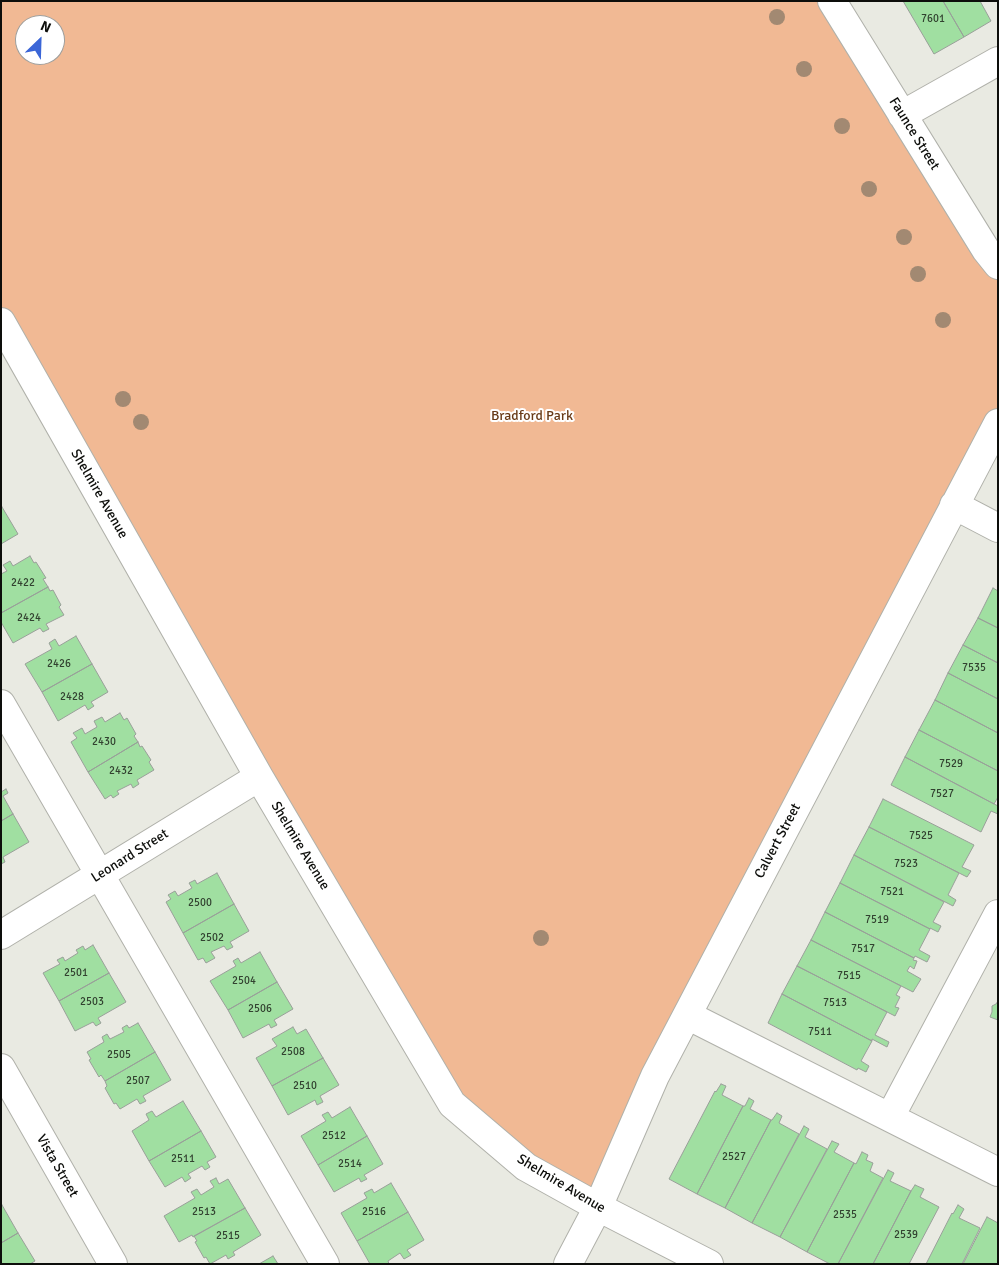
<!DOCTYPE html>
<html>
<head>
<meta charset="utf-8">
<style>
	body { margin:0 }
	#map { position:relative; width:999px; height:1265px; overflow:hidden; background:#e9eae2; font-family:Signika,sans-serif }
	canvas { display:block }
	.frame { position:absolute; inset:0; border:2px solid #0d0e0b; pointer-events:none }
	.north { position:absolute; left:15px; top:15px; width:50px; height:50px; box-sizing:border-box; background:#fff; border:1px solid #9e9f9d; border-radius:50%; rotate:24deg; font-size:14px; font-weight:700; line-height:20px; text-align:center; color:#0d0e0b }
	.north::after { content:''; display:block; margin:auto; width:18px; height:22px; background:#3b66d7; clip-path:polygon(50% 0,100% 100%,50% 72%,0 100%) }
</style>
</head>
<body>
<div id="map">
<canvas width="999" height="1265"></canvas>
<div class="frame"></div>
<div class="north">N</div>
</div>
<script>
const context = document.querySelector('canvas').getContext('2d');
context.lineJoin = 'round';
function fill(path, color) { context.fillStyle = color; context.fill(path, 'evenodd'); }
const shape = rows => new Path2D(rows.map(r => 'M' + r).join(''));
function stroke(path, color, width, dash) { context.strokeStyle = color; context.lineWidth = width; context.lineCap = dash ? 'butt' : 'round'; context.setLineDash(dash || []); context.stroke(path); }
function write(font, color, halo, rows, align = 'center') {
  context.font = font + ' Signika,sans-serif'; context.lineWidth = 4; context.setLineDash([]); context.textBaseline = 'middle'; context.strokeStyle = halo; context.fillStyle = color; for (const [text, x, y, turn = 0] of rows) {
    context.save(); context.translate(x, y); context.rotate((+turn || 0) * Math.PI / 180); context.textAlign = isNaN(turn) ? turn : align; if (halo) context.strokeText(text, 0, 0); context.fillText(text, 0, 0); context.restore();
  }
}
const green = shape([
	[1,1,832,1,998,265,998,423,598,1207,452,1104,1,322],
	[25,25,55,25,55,55,25,55]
]);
const building = shape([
	[903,1,943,1,964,37,934,54,903,1],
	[943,1,980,1,991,21,964,37,943,1],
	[2,507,18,534,1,544,1,508,2,507],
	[30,556,34,563,36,562,46,578,43,579,48,587,1,613,1,574,7,571,3,565,10,561,13,566,30,556],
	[48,587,50,591,53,590,61,605,59,607,64,615,46,624,49,629,43,632,40,628,13,643,1,622,1,613,48,587],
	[993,588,998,591,998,628,978,618,993,588],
	[978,618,998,628,998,663,963,645,978,618],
	[76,636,92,664,42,692,25,664,52,649,49,643,55,639,59,646,76,636],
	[963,645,998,663,998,699,948,673,963,645],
	[92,664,108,692,91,702,94,706,88,710,85,705,58,721,42,692,92,664],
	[948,673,998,699,998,733,935,700,948,673],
	[935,700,998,733,998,771,919,730,935,700],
	[120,713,124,720,127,718,136,734,134,736,138,742,88,772,71,742,77,738,73,733,82,728,85,734,97,727,94,721,102,717,105,722,120,713],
	[919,730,998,771,998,797,994,804,905,757,919,730],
	[138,742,140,747,142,746,151,760,149,762,154,770,137,780,139,784,133,788,131,784,117,791,119,794,113,798,111,795,105,799,88,772,138,742],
	[905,757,998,806,998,814,991,811,981,832,891,785,905,757],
	[6,789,8,793,3,796,13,814,1,821,1,792,6,789],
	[883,799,974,845,962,867,971,871,967,877,869,827,883,799],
	[13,814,29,842,3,857,5,862,1,864,1,821,13,814],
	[869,827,959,873,948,895,956,900,953,906,854,855,869,827],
	[854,855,944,902,933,922,941,926,938,932,930,928,930,929,840,883,854,855],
	[217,873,234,904,183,933,166,902,171,899,168,895,175,891,178,896,192,888,189,883,195,880,197,884,217,873],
	[840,883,930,929,919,950,930,956,927,962,915,956,914,958,825,912,840,883],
	[234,904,249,931,230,942,233,947,227,950,224,946,211,952,215,958,206,963,203,958,198,960,183,933,234,904],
	[825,912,914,958,913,960,917,961,914,969,910,966,907,971,921,979,913,992,811,940,825,912],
	[811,940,901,986,896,995,900,997,895,1007,899,1008,895,1016,797,966,811,940],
	[93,945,109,973,59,1001,43,973,60,964,57,960,63,957,65,961,78,953,76,950,83,946,85,950,93,945],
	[260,952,277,982,228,1010,210,981,236,966,233,961,238,958,241,963,260,952],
	[797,966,887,1012,875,1035,889,1042,887,1047,872,1039,872,1041,782,994,797,966],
	[109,973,126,1002,98,1018,101,1023,96,1026,93,1022,75,1031,59,1001,109,973],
	[277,982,293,1009,274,1020,277,1025,271,1028,269,1024,243,1038,228,1010,277,982],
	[782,994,872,1041,861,1061,869,1066,866,1072,858,1068,857,1070,768,1023,782,994],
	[998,1001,998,1020,990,1017,992,1012,992,1006,996,1004,998,1001],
	[138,1023,155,1052,105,1081,101,1075,99,1077,89,1060,91,1059,87,1052,104,1042,102,1037,107,1034,110,1039,124,1032,122,1028,127,1025,129,1028,138,1023],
	[293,1027,297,1034,306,1029,323,1058,272,1086,256,1058,277,1046,272,1039,293,1027],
	[155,1052,171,1080,143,1096,146,1101,140,1104,137,1099,120,1109,116,1103,114,1104,105,1088,107,1086,105,1081,155,1052],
	[323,1058,339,1085,320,1096,323,1102,317,1105,315,1100,288,1115,272,1086,323,1058],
	[721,1084,726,1086,722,1095,743,1106,697,1194,669,1179,715,1091,716,1092,721,1084],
	[749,1098,754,1101,750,1109,771,1120,725,1208,697,1194,743,1106,745,1106,749,1098],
	[183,1101,201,1131,149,1161,132,1131,149,1120,146,1114,152,1111,156,1117,183,1101],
	[350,1107,367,1136,318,1165,301,1136,326,1121,322,1115,328,1112,332,1118,350,1107],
	[777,1113,782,1116,779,1123,799,1134,752,1223,725,1208,771,1120,772,1120,777,1113],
	[804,1126,809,1129,805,1137,827,1149,780,1237,752,1223,804,1126],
	[201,1131,216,1157,207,1162,210,1167,205,1170,202,1166,188,1174,191,1178,185,1182,182,1177,165,1187,149,1161,201,1131],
	[367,1136,383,1164,364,1175,367,1179,361,1182,359,1178,334,1192,318,1165,367,1136],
	[832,1141,839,1144,834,1152,854,1163,807,1252,780,1237,832,1141],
	[862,1152,868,1155,866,1160,873,1163,870,1171,883,1178,838,1264,830,1264,807,1252,854,1163,856,1164,862,1152],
	[888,1170,894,1173,890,1181,911,1191,873,1264,838,1264,888,1170],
	[216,1178,219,1184,228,1179,245,1208,193,1237,192,1235,179,1242,164,1216,195,1198,191,1192,197,1189,201,1195,214,1187,210,1181,216,1178],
	[391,1183,408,1212,357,1241,341,1213,367,1198,364,1193,372,1189,374,1193,391,1183],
	[915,1185,924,1189,920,1197,939,1207,909,1264,873,1264,911,1191,915,1185],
	[2,1205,18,1233,1,1243,1,1206,2,1205],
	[958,1205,964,1209,959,1218,980,1228,962,1264,926,1264,952,1213,953,1214,958,1205],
	[245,1208,261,1235,233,1252,235,1255,228,1259,226,1255,210,1264,206,1257,204,1258,195,1242,197,1241,194,1236,245,1208],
	[408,1212,424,1240,407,1250,411,1255,404,1259,400,1253,388,1261,389,1264,370,1264,357,1241,408,1212],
	[987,1217,998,1223,998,1264,963,1264,987,1217],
	[18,1233,35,1261,30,1264,1,1264,1,1243,18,1233],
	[273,1256,278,1264,259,1264,273,1256]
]);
const minor = shape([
	[832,1,986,250,998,265],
	[902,115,998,61],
	[1,322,259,777,452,1104,526,1167,598,1207,709,1264],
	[954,505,998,528],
	[1,704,325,1264],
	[1,935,259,777],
	[687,1015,998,1172],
	[1,1068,113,1264],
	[890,1117,998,914],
	[568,1264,598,1207,655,1076,998,423]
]);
const trees = [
	[777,17],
	[804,69],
	[842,126],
	[869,189],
	[904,237],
	[918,274],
	[943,320],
	[123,399],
	[141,422],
	[541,938]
];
const numberNames = [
	["7601",933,19],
	["2422",23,583],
	["2424",29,618],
	["2426",59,664],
	["7535",974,668],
	["2428",72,697],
	["2430",104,742],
	["7529",951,764],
	["2432",121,771],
	["7527",942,794],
	["7525",921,836],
	["7523",906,864],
	["7521",892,892],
	["2500",200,903],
	["7519",877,920],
	["2502",212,938],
	["7517",863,949],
	["2501",76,973],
	["7515",849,976],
	["2504",244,981],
	["2503",92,1002],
	["7513",835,1003],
	["2506",260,1009],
	["7511",820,1032],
	["2508",293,1052],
	["2505",119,1055],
	["2507",138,1081],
	["2510",305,1086],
	["2512",334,1136],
	["2527",734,1157],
	["2511",183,1159],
	["2514",350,1164],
	["2513",204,1212],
	["2516",374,1212],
	["2535",845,1215],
	["2539",906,1235],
	["2515",228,1236]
];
const streetNames = [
	["Faunce Street",914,134,58],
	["Shelmire Avenue",99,494,60],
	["Calvert Street",778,841,-62],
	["Shelmire Avenue",300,846,59],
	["Leonard Street",130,856,-32],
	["Vista Street",57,1166,60],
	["Shelmire Avenue",561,1184,31]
];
const parkNames = [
	["Bradford Park",532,416]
];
fill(green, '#f1b994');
fill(building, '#a0dfa1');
stroke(building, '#999f99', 1);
stroke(minor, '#b0b1aa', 30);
stroke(minor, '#fff', 28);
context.fillStyle = '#a28972';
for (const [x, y] of trees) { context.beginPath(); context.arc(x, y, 8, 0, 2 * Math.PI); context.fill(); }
write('11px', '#324230', null, numberNames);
write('14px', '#0d0e0b', '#fff', streetNames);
write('14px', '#683a17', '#fff', parkNames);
</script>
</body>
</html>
